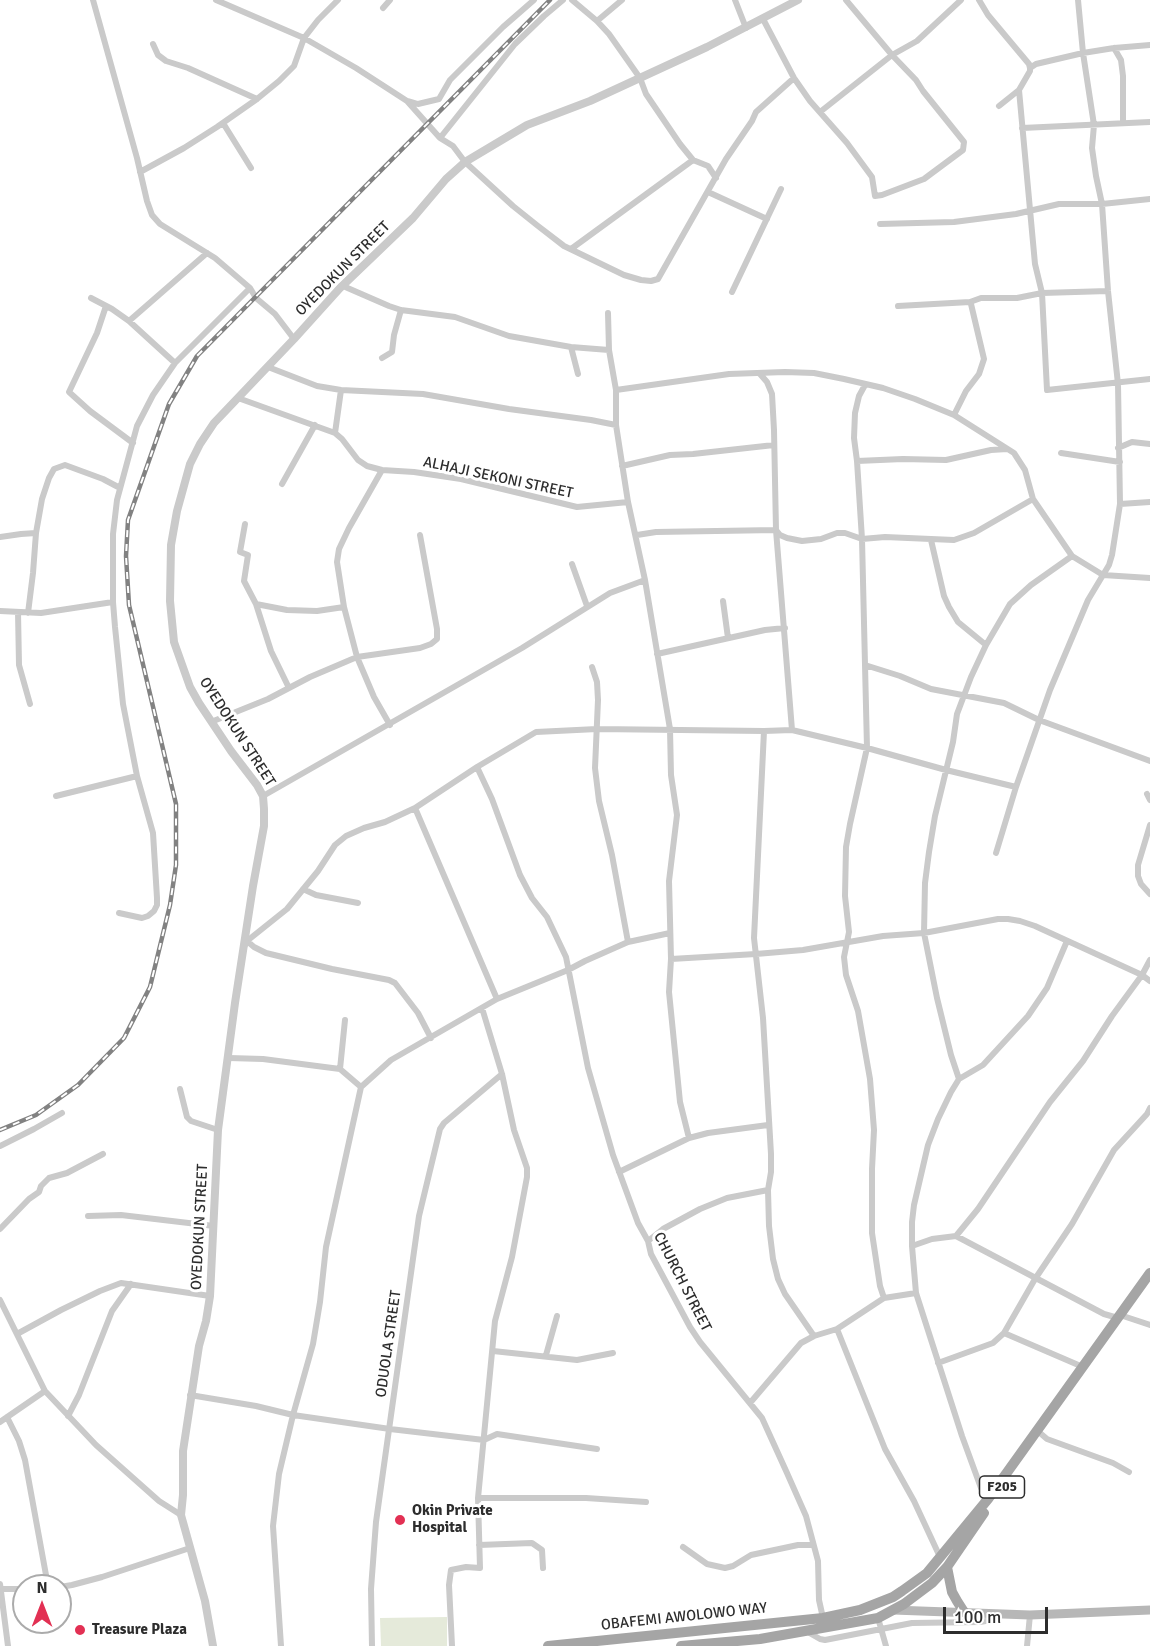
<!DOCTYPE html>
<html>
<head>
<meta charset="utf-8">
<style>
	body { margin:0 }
	#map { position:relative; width:1150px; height:1646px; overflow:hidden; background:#fff; font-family:Signika,sans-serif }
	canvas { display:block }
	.north { position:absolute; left:12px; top:1574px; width:60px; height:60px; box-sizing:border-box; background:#fff; border:2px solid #ababab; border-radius:50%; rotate:0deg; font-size:16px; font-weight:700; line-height:24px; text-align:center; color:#2d2d2d }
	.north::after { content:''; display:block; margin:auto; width:21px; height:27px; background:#e23053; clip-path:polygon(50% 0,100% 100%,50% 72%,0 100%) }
	.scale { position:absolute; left:943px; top:1607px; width:105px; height:27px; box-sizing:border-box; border:3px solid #2d2d2d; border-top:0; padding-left:8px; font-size:18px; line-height:21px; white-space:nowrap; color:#2d2d2d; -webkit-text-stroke:4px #fff; paint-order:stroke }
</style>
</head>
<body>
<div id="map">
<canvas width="1150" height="1646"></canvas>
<div class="north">N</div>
<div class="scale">100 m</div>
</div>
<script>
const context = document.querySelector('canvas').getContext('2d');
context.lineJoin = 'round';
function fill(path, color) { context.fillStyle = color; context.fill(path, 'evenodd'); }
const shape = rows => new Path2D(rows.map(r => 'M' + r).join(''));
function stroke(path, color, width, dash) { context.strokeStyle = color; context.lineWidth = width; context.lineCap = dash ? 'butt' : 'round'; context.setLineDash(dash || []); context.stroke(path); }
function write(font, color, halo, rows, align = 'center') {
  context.font = font + ' Signika,sans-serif'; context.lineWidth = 6; context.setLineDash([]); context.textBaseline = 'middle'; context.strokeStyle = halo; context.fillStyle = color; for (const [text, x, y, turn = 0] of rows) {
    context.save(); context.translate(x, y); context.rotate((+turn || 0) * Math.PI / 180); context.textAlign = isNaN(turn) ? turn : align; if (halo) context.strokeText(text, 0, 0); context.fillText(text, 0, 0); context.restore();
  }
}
const green = shape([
	[447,1617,447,1646,381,1646,380,1618]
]);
const minor = shape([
	[93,0,137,158,147,201,152,215,160,224,215,258,250,288,256,298,275,314,294,339],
	[216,0,304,38,356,68,407,101,440,138,453,146,465,162,513,206,538,226,564,246,624,275,641,280,651,281,658,279,726,159,752,121,756,112,794,78],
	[572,0,597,21,609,34,640,78,646,94,680,144,693,160,708,166,716,178],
	[735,0,746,28],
	[979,0,988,15,1029,64,1030,68,1030,71,1019,90,1035,264,1042,293,1047,390,1150,379],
	[383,8,390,0],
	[763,19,794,78,810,101,847,143,872,177,875,196,882,195,924,179,963,150,964,142,923,91,916,80,892,55,846,0],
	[597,21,622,0],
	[153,44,158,55,166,61,188,68,257,99],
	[1114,48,1121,60,1123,76,1123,123],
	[1030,68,1036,64,1083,53,1114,48,1150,45],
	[408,101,418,104,439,99,450,80,503,27,534,0],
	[999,106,1019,90],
	[820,112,892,55,917,41,961,0],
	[223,123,251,168],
	[1022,128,1150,122],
	[440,138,515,44,544,16,563,0],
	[140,172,184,148,217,127,257,99,279,81,294,66,304,38,318,20,338,0],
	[708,192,767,219],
	[880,224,954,222,1016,214,1059,204,1102,204,1150,199],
	[571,249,693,160],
	[343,286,389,306,401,310,455,317,509,336,571,347,609,350],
	[732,292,781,189],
	[91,298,112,309,129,321,175,363],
	[106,306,97,333,69,392,90,411,133,443],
	[898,306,970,302],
	[608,313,609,350,616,390,616,425,628,502,645,580,670,729,671,775,677,815,669,881,671,959,669,992,680,1102,689,1138],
	[129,321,207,253],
	[571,347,578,374],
	[382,358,392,352,394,335,401,310],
	[268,367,317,386,341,390,423,394,509,409,591,420,616,425],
	[760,374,767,382,772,394,774,430,776,530,792,730],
	[865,385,859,396,855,413,854,438,857,461,862,539,867,748,850,824,846,847,845,896,849,932,844,957,846,975,858,1011,870,1079,874,1130,872,1169,872,1233,880,1286,884,1298],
	[616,390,729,374,785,372,814,373,844,379,883,388,915,399,954,415,1014,453,1025,470,1033,499,1072,556,1103,575,1150,578],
	[238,398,335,433,342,439,358,460,367,466,382,470,414,472,461,479,577,507,628,502],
	[954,415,966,391,979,374,984,359,971,304,970,302,981,298,1017,298,1042,293,1108,291],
	[335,433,341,390],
	[1118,448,1132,442,1150,444],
	[1061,453,1120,462],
	[857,461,903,459,946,460,991,450,1007,449],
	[622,466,670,455,693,454,774,445],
	[382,470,349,528,339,549,337,562,344,607,357,657,374,697,390,725],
	[282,484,315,425],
	[1120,504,1150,502],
	[245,524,240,552,248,555,244,581,256,604,271,651,289,688],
	[637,535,656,532,776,530,780,535,787,538,802,541,821,539,837,533,845,533,862,539,885,537,954,540,974,533,1033,499],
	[0,537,21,534,36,533],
	[931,540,944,596,949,607,958,622,986,645],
	[572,564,587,606],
	[723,601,728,638],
	[256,604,287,610,317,611,344,607],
	[0,611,41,613,113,602],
	[18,612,19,665,30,704],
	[28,613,33,573,36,533,42,499,49,478,54,469,65,465,103,479,120,488],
	[657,654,765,630,785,628],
	[865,665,900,676,931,689,1004,703,1039,720,1150,761],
	[592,667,597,682,598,700,595,768,599,801,612,855,628,942],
	[211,722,268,699,310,677,357,657,420,648,431,644,437,639,437,629,420,535],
	[764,731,754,938,763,1018,771,1154,771,1172,768,1190,769,1226,773,1259,778,1279,785,1294,814,1336],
	[477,767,492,799,520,875,532,898,547,917,566,957,588,1068,613,1155,638,1223,648,1241,651,1254,690,1327,700,1342,762,1418,787,1473,806,1516,818,1561,819,1600,823,1618],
	[1147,794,1150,800],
	[56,796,137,776],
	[263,796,522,648,610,593,645,580],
	[415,808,497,999],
	[1150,825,1138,865,1138,876,1141,884,1150,894],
	[996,853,1016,787,1050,690,1088,600,1109,565,1112,555,1120,504,1118,384,1108,291,1102,204,1096,176,1092,148,1094,125,1083,53,1078,0],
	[303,889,316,895,358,903],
	[119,913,142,918,148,916,154,911,157,905,157,898,153,833,137,776,123,704,115,627,113,602,113,534,117,500,137,426,153,395,175,363,250,288],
	[247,941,254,947,266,953,332,969,389,980,395,983,418,1013,431,1038],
	[244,947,247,941,287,909,318,871,335,845,346,836,364,828,385,822,415,808,477,767,536,732,597,729,764,731,792,730,867,748,946,770,1016,787],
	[671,959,756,954,803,950,883,936,924,933,998,919,1008,919,1020,921,1035,926,1142,975,1150,981],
	[229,1058,263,1059,340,1069,361,1087],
	[340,1069,345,1020],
	[959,1079,951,1055,937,998,924,933,925,883,929,852,935,816,953,742,957,714,971,677,986,645,1010,604,1031,585,1072,556],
	[180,1089,187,1117,191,1121,218,1130],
	[0,1146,34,1129,62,1113],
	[619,1172,689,1138,708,1133,768,1125],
	[88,1216,121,1215,214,1226],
	[0,1229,29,1199,39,1192,41,1186,49,1178,67,1173,103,1154],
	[956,1236,978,1209,1050,1102,1083,1061,1112,1016,1142,975,1150,960],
	[648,1241,663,1229,700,1209,727,1198,768,1190],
	[912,1246,932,1239,956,1236,1104,1314,1118,1318],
	[0,1300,45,1391,96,1445,159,1501,181,1515],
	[1123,1316,1150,1325],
	[837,1329,885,1449,914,1501,940,1557],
	[1004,1333,1083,1367],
	[17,1334,61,1310,100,1291,121,1283,210,1296],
	[493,1351,577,1360,613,1353],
	[546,1355,557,1316],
	[938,1363,993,1343,1004,1333,1035,1279,1072,1224,1114,1150,1147,1114,1150,1108],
	[190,1395,256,1406,293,1415,390,1429,484,1440,497,1434,597,1449],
	[750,1403,801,1343,814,1336,837,1329,884,1298,916,1293],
	[68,1416,79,1395,112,1311,131,1284],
	[7,1417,19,1441,25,1460,48,1586],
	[0,1422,45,1391],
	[1040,1433,1047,1439,1113,1463,1129,1472],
	[478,1498,586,1498,646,1502],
	[988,1499,981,1488,962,1436,916,1293,912,1246,912,1222,914,1205,928,1145,938,1119,951,1092,959,1079,983,1065,1028,1016,1047,988,1067,941],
	[479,1545,532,1543,542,1550,543,1568],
	[683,1547,707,1564,725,1568,733,1566,751,1555,798,1545,813,1545],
	[0,1584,8,1646],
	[60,1587,72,1585,102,1577,190,1548],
	[1,1589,24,1589],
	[878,1618,886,1646],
	[806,1631,820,1639,825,1640,912,1623,980,1622,991,1620,1001,1615],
	[281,1646,273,1526,279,1474,293,1415,313,1344,320,1302,326,1247,361,1087,391,1060,497,999,568,970,585,961,628,942,670,933],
	[372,1646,371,1589,376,1522,419,1216,440,1129,444,1123,502,1074],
	[452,1646,449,1585,451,1570,466,1567,480,1568,478,1498,495,1321,512,1257,527,1177,527,1168,514,1130,502,1074,482,1008],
	[1027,1646,1030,1615]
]);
const tertiary = shape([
	[213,1646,205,1601,181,1515,183,1495,183,1451,199,1346,206,1321,210,1296,218,1130,235,1003,253,886,264,826,264,809,263,796,257,785,231,751,199,703,190,687,174,642,170,601,171,545,177,511,190,464,200,444,214,423,294,339,340,288,413,218,446,179,465,162,527,125,590,101,707,47,798,0]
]);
const secondary = shape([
	[893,1610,1030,1615,1150,1610]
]);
const primary = shape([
	[947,1567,952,1592,957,1601,964,1612],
	[548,1646,823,1618,860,1610,893,1597,902,1591,927,1573,988,1499,1150,1273],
	[681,1646,760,1639,878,1618,904,1604,932,1583,947,1567,984,1513]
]);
const rail = shape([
	[0,1130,36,1115,78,1085,124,1038,150,987,170,905,176,865,176,804,129,605,126,556,128,520,169,404,197,356,550,0]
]);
const markers = [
	[400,1520,6,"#e23053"],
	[80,1630,6,"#e23053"]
];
const shields = [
	[1002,1487,45]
];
const shieldNames = [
	["F205",1002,1487]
];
const streetNames = [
	["OYEDOKUN STREET",343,269,-45],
	["ALHAJI SEKONI STREET",498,478,12],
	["OYEDOKUN STREET",237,732,57],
	["OYEDOKUN STREET",200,1227,-87],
	["CHURCH STREET",682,1282,63],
	["ODUOLA STREET",389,1344,-82],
	["OBAFEMI AWOLOWO WAY",684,1617,-6]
];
const poiNames = [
	["Okin Private",412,1511],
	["Hospital",412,1528],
	["Treasure Plaza",92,1630]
];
fill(green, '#e5eada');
stroke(minor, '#cacaca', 6);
stroke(tertiary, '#cacaca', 8);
stroke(secondary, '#b7b7b7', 9);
stroke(primary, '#a5a5a5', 10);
stroke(rail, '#828282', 4.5);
stroke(rail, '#fff', 2, [7]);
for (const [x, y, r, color] of markers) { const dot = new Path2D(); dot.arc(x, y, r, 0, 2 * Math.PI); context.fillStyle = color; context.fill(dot); stroke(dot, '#fff', 2); }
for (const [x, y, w] of shields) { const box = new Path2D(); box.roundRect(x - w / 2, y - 11, w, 22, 4.5); context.fillStyle = '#fff'; context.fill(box); stroke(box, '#2d2d2d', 1.5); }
write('bold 14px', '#2d2d2d', null, shieldNames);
write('15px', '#2d2d2d', '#fff', streetNames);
write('bold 15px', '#2d2d2d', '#fff', poiNames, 'left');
</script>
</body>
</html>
